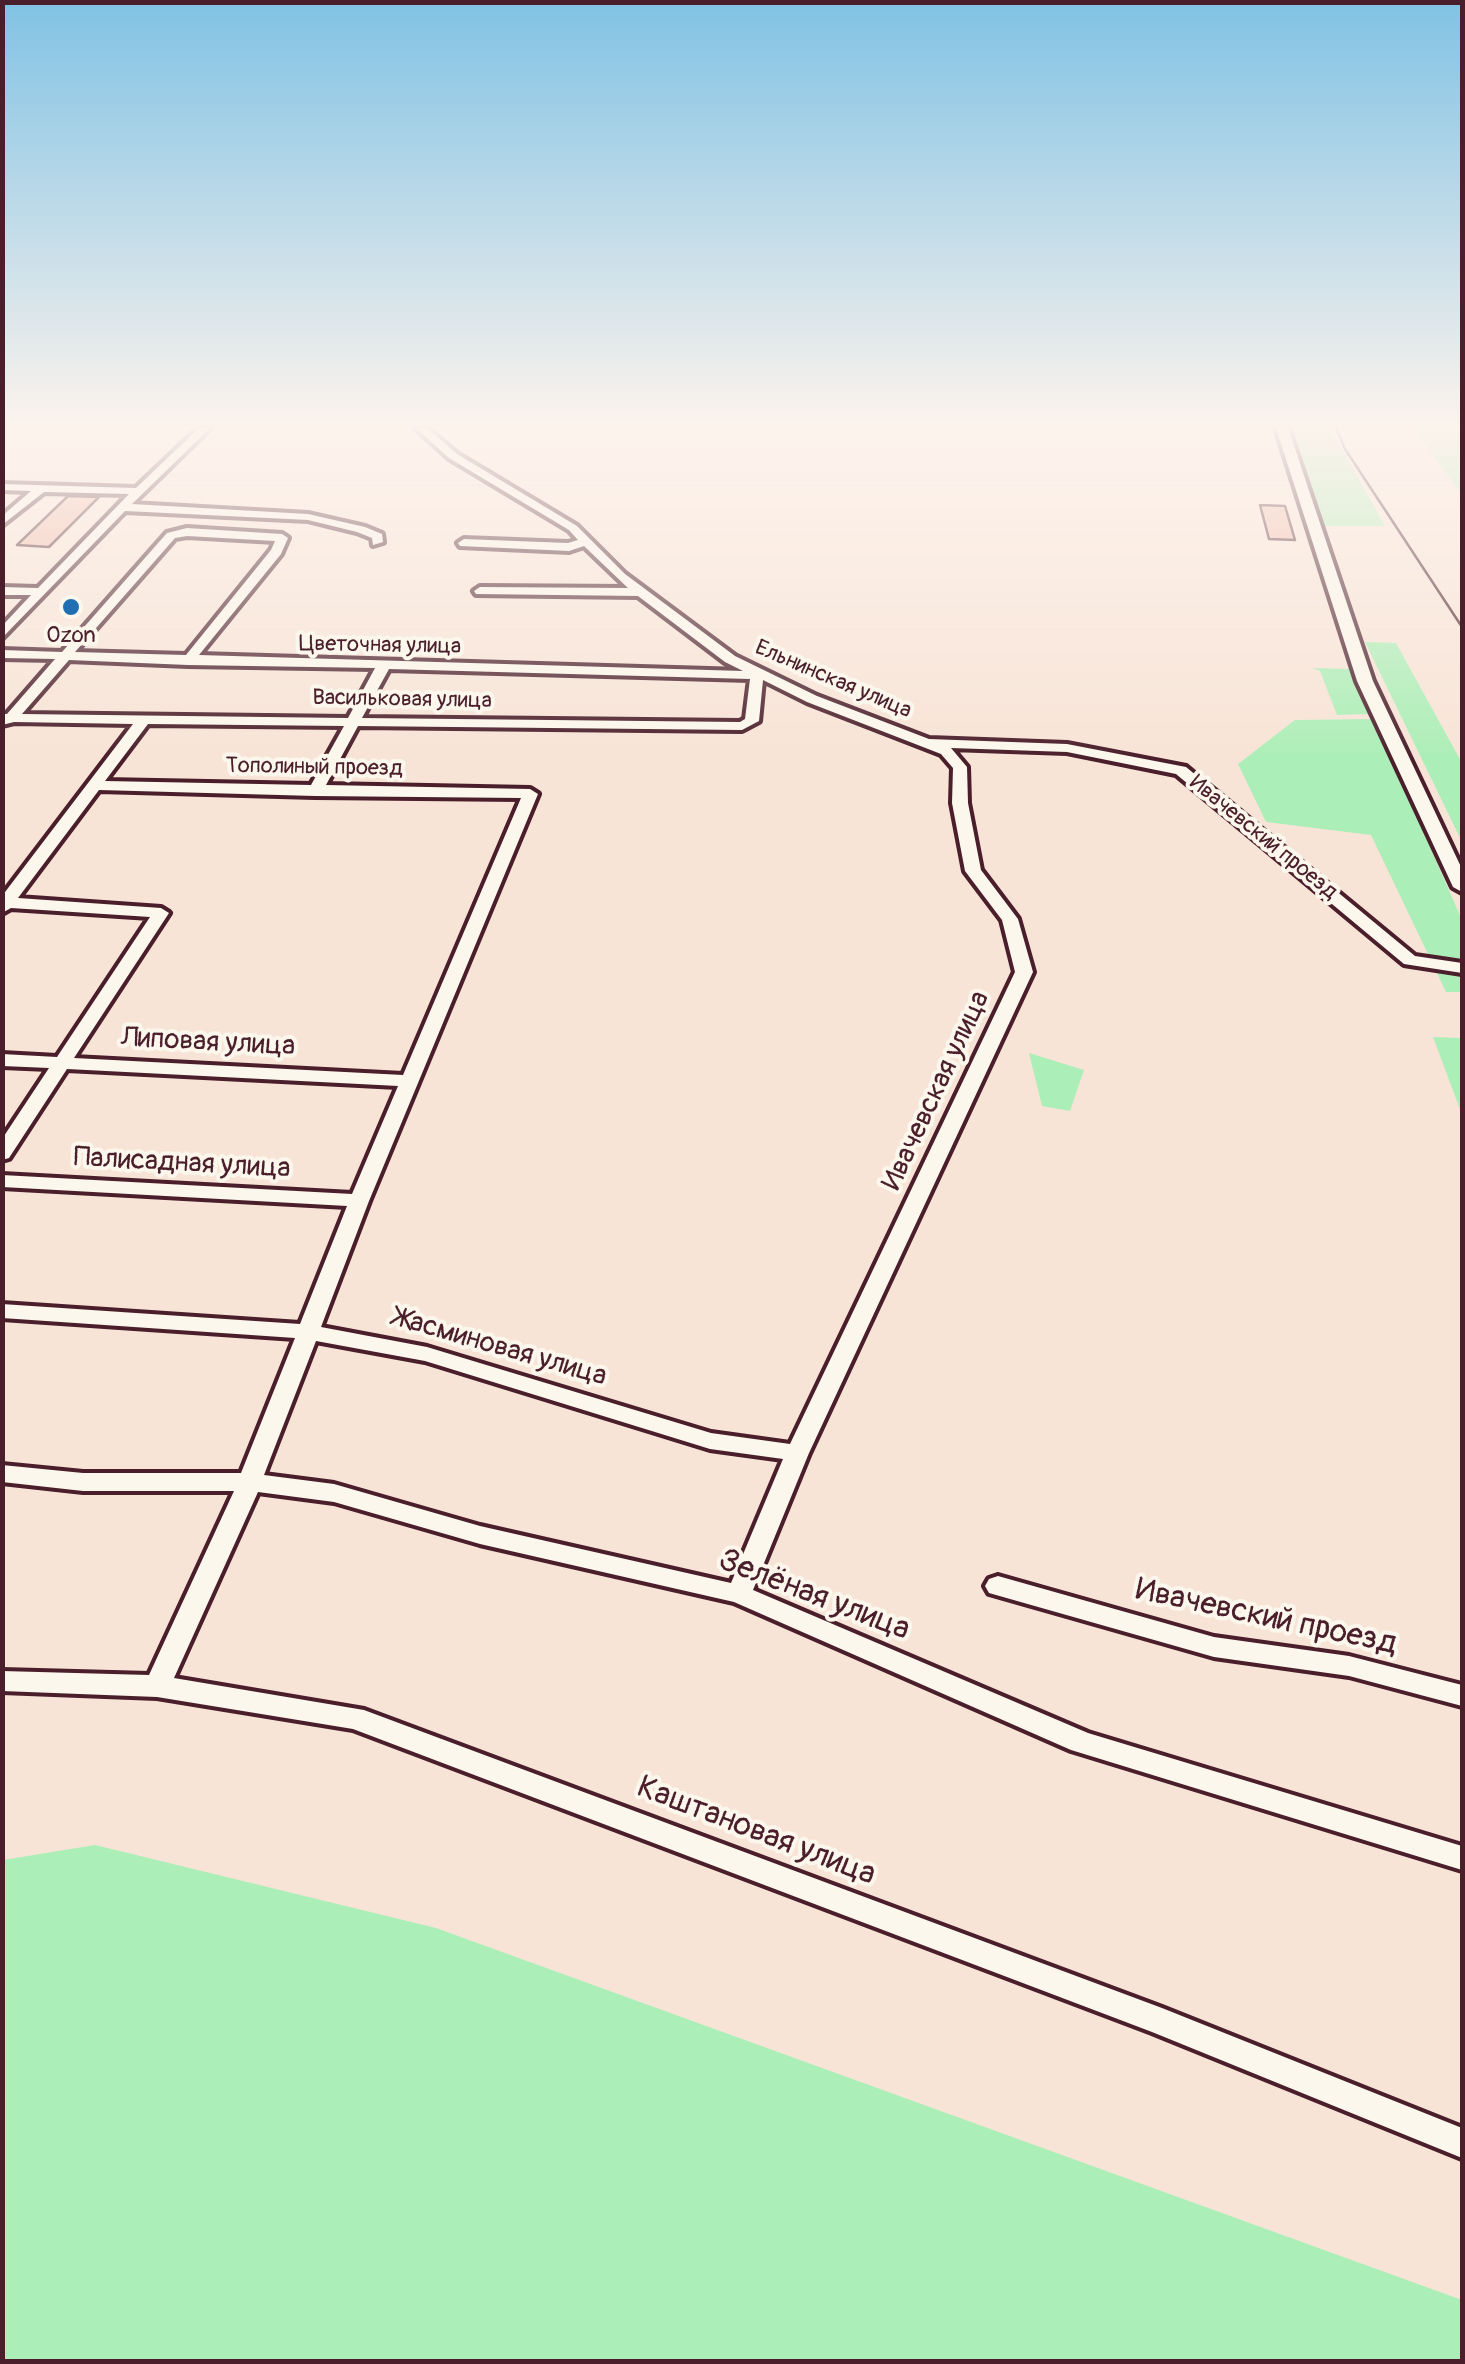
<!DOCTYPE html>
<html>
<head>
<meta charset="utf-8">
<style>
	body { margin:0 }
	#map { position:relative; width:1465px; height:2364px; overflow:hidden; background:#f8e4d7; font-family:Pangolin,sans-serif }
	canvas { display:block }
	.frame { position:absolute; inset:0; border:5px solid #4a1f2b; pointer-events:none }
</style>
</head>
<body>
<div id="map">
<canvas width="1465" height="2364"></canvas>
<div class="frame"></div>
</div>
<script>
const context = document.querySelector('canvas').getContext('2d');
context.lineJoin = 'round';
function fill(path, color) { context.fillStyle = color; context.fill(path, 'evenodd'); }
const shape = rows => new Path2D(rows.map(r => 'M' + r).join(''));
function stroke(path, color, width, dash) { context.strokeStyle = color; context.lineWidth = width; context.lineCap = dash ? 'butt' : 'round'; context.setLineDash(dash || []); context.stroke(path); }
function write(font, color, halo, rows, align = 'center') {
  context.font = font + ' Pangolin,sans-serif'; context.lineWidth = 8; context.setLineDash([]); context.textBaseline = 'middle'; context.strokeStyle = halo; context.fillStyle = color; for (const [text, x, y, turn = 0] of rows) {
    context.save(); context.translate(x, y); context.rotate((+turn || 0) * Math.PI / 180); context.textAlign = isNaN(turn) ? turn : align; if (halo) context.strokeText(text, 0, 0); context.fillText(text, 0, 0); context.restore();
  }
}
const green = shape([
	[1285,428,1330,428,1385,526,1316,526],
	[1413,428,1462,428,1462,495,1428,449],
	[1365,642,1396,643,1462,763,1462,842],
	[1313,668,1353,669,1373,714,1337,715,1320,671],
	[1374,719,1462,920,1462,992,1446,992,1371,835,1266,822,1238,764,1295,720],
	[1433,1037,1462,1038,1462,1112,1461,1112],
	[1029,1053,1084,1070,1070,1111,1042,1106],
	[95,1845,436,1928,1462,2300,1462,2361,3,2361,3,1860]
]);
const building = shape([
	[68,496,99,497,49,547,17,545,68,496],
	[1260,505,1285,506,1295,540,1269,539,1260,505]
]);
const minor = shape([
	[199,428,210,428,132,504,308,514,365,527,382,534,383,542,373,545,372,538,357,532,308,520,125,511,2,638,2,626,31,595,2,595,2,587,38,588,129,494,44,492,2,525,2,516,31,491,2,490,2,484,136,488,199,428],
	[416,428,427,428,457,454,577,526,625,574,735,656,817,696,929,739,1067,744,1186,767,1415,956,1462,963,1462,973,1404,964,1176,774,1067,752,951,748,967,767,968,803,981,870,1018,919,1033,972,809,1453,753,1590,1088,1733,1462,1846,1462,1870,1071,1750,734,1602,480,1544,334,1502,258,1492,174,1678,364,1710,1162,2008,1462,2128,1462,2158,1152,2032,353,1729,157,1697,2,1691,2,1671,149,1675,234,1491,83,1491,2,1482,2,1465,83,1473,241,1473,295,1338,2,1318,2,1304,300,1324,347,1206,2,1187,2,1175,352,1194,398,1086,67,1069,9,1158,2,1160,2,1139,49,1068,2,1066,2,1054,57,1057,150,917,11,908,2,913,2,896,133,724,14,722,2,725,2,714,7,714,55,659,2,658,2,650,62,652,167,533,187,528,282,534,288,538,281,554,199,655,743,671,725,662,638,596,476,594,474,591,480,587,628,588,584,546,569,551,460,546,458,543,464,539,568,543,578,540,569,530,449,458,416,428],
	[187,536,275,541,271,550,186,655,75,652,175,538,187,536],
	[69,660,188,665,375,668,348,718,22,714,69,660],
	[389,669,750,679,745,719,740,722,362,718,389,669],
	[763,680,807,702,941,754,953,768,952,803,965,871,1002,920,1015,972,790,1444,711,1433,427,1347,321,1327,369,1201,538,794,530,789,326,785,358,726,742,730,759,721,763,680],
	[148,724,344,726,311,785,105,781,148,724],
	[99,790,315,796,521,798,403,1075,74,1058,169,913,161,908,18,898,99,790],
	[316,1341,425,1361,710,1449,783,1459,731,1583,480,1526,334,1484,264,1475,316,1341],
	[998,1576,1214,1637,1349,1656,1462,1685,1462,1706,1349,1676,1214,1657,989,1593,985,1586,989,1579,998,1576]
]);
const tertiary = shape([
	[1276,428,1288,428,1373,681,1462,869,1462,892,1453,887,1357,681,1276,428]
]);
const rail = shape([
	[1336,428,1345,449,1462,627]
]);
const markers = [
	[71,607,10,"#1f6fb2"]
];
const farPoinames = [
	["Ozon",71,636]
];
const farStreetnames = [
	["Цветочная улица",380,646,1],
	["Ельнинская улица",833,680,23],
	["Васильковая улица",402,700,1],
	["Тополиный проезд",314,768,1],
	["Ивачевский проезд",1263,838,39]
];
const streetNames = [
	["Липовая улица",208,1043,3],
	["Ивачевская улица",937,1091,-65],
	["Палисадная улица",182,1164,3],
	["Жасминовая улица",500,1348,16]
];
const nearStreetnames = [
	["Зелёная улица",814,1596,21],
	["Ивачевский проезд",1266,1618,12],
	["Каштановая улица",756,1832,21]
];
fill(green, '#aceeb7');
fill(building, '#f0b8a6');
stroke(building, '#4a1f2b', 2.5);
stroke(minor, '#4a1f2b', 8);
stroke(tertiary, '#4a1f2b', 8);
fill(minor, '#fbf7ec');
fill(tertiary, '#fbf7ec');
stroke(rail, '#4a1f2b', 2.5);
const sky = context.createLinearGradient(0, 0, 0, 759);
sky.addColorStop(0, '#80c2e4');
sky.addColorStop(0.56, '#fcf3ed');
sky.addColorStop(1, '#fcf3ed00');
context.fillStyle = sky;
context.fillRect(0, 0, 1465, 759);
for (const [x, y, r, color] of markers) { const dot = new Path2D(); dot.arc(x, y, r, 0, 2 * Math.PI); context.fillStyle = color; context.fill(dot); stroke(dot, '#fbf7ec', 4); }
write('22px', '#4a1f2b', '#fbf7ec', farPoinames);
write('22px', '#4a1f2b', '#fbf7ec', farStreetnames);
write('28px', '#4a1f2b', '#fbf7ec', streetNames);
write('32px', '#4a1f2b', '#fbf7ec', nearStreetnames);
</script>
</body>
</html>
